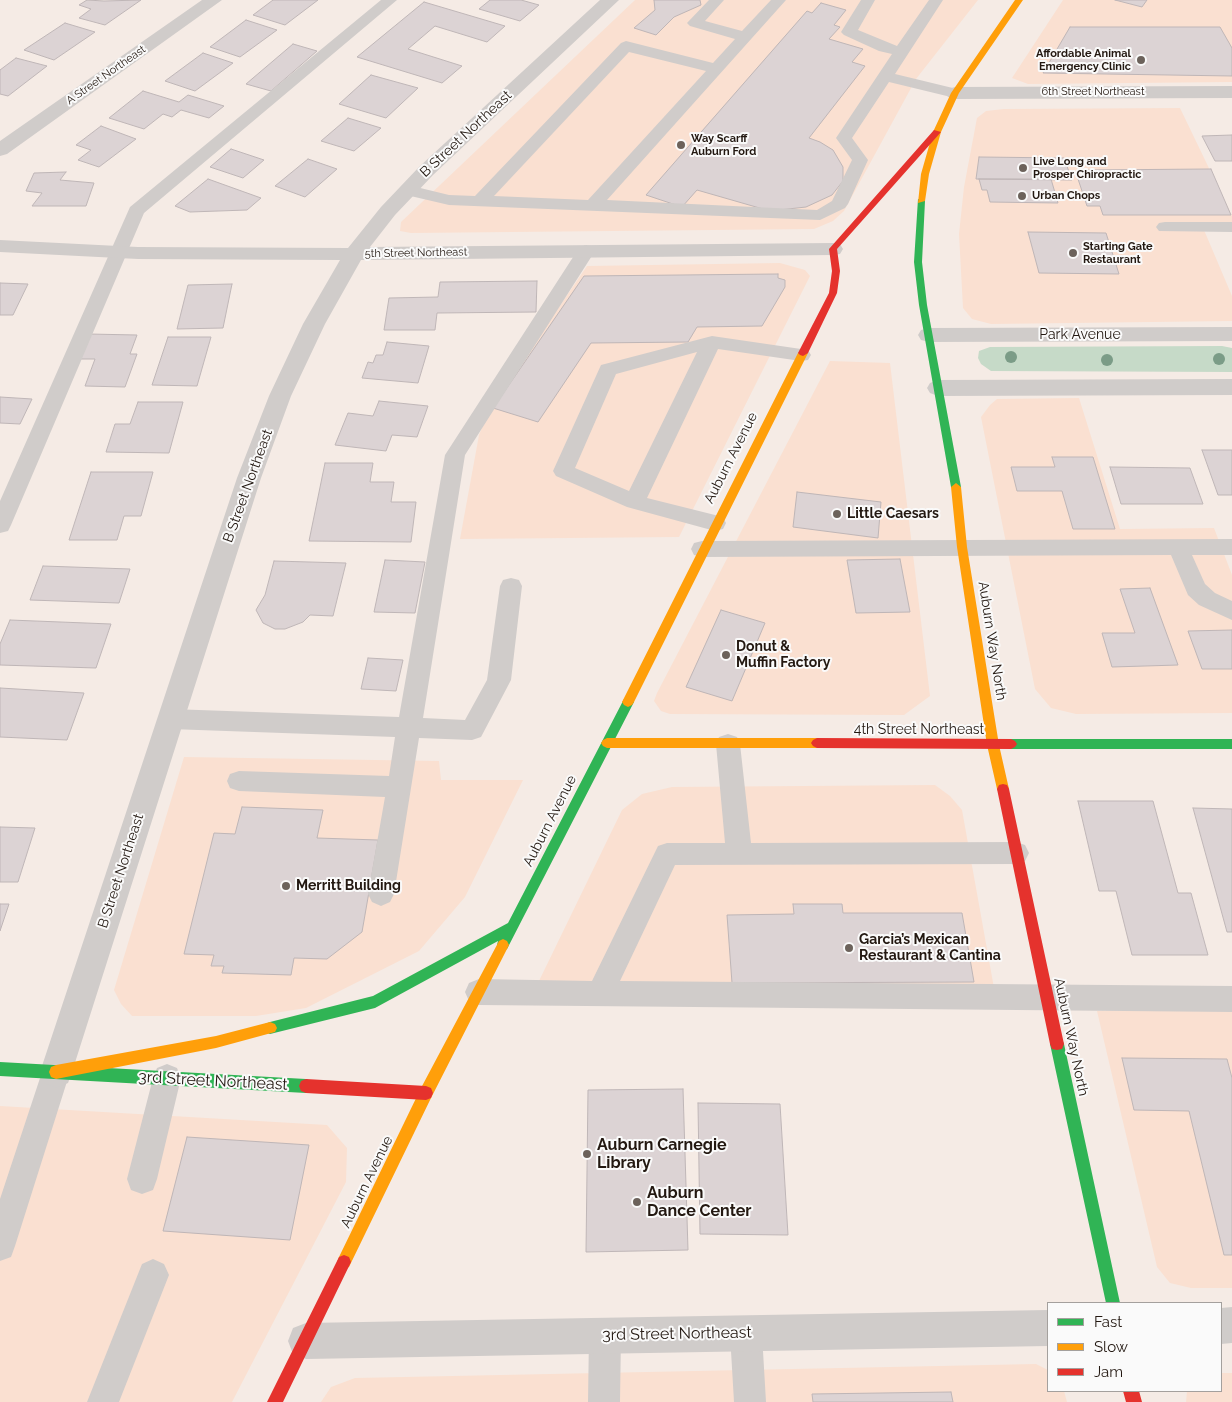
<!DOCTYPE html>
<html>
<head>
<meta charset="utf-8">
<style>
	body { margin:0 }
	#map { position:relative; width:1232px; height:1402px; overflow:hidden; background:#f5ebe5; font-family:Raleway,sans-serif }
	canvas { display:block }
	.legend { position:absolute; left:1047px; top:1302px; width:175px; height:90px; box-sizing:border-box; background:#fafafa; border:1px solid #a4a09d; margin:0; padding:6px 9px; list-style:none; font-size:15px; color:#231811 }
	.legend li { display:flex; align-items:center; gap:10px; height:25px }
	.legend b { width:25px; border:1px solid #a4a09d }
</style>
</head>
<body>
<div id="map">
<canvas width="1232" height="1402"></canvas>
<ul class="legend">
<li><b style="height:6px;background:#30b455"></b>Fast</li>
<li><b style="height:6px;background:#ff9f0a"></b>Slow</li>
<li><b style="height:6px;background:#e5322d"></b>Jam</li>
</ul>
</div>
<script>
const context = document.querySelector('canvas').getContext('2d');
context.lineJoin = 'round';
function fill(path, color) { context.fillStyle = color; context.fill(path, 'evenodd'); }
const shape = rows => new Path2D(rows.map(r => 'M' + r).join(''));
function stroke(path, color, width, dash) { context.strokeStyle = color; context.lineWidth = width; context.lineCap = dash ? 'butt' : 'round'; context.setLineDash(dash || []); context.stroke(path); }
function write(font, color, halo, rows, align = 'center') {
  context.font = font + ' Raleway,sans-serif'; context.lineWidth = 4; context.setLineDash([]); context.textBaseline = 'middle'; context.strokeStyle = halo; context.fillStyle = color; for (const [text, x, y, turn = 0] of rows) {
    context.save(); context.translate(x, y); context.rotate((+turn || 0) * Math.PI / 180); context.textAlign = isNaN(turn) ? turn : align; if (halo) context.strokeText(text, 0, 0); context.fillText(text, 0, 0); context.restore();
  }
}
const built = shape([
	[635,0,978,0,916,79,844,211,833,221,814,229,411,233,400,231,401,222],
	[1063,0,1232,0,1232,82,1028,84,1012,78],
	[1180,108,1232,216,1232,229,1204,230,1232,296,1232,321,991,324,972,319,963,308,959,234,964,187,977,118,986,111,1004,109],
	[780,263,805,270,810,276,679,537,460,539,479,435,490,408,587,266],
	[830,361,890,363,930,696,904,715,670,714,661,711,654,701,657,693],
	[1079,398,1120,529,1214,528,1232,575,1232,713,1076,714,1051,708,1035,689,981,417,990,405,997,399],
	[184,757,439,761,441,780,523,780,465,897,419,951,306,1008,256,1016,132,1016,121,1004,114,990],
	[935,785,950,796,962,810,994,988,538,983,622,810,642,794,672,787],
	[1232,1010,1232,1288,1191,1288,1170,1283,1157,1267,1097,1011],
	[0,1106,327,1125,347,1148,346,1182,232,1402,0,1402],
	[1036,1364,1048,1370,1048,1391,1064,1391,1067,1402,321,1402,331,1387,355,1378],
	[1221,1373,1232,1373,1232,1402,1186,1402,1187,1391,1221,1391]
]);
const green = shape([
	[1222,346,1232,348,1232,372,991,371,981,364,978,358,979,351,990,347]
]);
const building = shape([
	[87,0,104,1,141,0,105,25,79,18,91,9,79,5,87,0],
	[273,0,318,0,285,25,253,15,273,0],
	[490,0,521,0,539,5,520,21,479,9,490,0],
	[654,0,700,0,701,5,674,17,656,35,634,28,655,10,654,0],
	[1115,0,1147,0,1142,7,1115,0],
	[424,2,505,26,487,42,435,26,408,49,462,66,442,83,357,57,424,2],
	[821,3,846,10,834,25,840,27,829,39,863,49,852,62,865,66,809,138,820,142,833,150,843,167,843,181,832,195,806,207,770,211,697,190,682,207,646,195,807,11,812,13,821,3],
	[246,20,277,30,240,57,210,47,246,20],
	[65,23,95,32,54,60,24,50,65,23],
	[1070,27,1220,27,1232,48,1232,76,1043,73,1070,27],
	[293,44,317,51,271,91,246,84,293,44],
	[203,53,233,63,195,91,165,81,203,53],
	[16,58,47,66,8,96,0,94,0,70,16,58],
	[371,75,418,88,386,118,339,104,371,75],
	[143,91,179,102,188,95,224,106,209,118,181,110,172,117,163,114,144,129,109,118,143,91],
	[348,118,381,128,354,151,321,141,348,118],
	[101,126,136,139,99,167,78,160,91,150,76,145,101,126],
	[1232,135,1232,161,1215,161,1202,136,1232,135],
	[231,149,264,160,243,178,210,167,231,149],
	[979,157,1064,158,1072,180,976,179,979,157],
	[308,159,337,169,305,197,275,186,308,159],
	[1211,169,1231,215,1103,215,1100,206,1087,206,1078,179,1091,179,1087,170,1211,169],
	[66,172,60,180,94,183,86,206,32,206,42,193,26,191,34,173,66,172],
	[208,179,261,198,247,210,190,212,175,206,208,179],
	[979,179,1051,179,1058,203,990,202,987,190,982,190,979,179],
	[1028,232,1106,233,1119,274,1039,273,1028,232],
	[778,274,778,278,785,280,785,287,762,326,697,327,688,342,591,343,538,422,493,408,584,276,778,274],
	[537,281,536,312,437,313,435,330,384,330,389,298,438,297,440,282,537,281],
	[0,283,28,284,13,315,0,315,0,283],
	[232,284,223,328,177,329,188,285,232,284],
	[88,334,137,335,130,354,137,354,125,387,85,386,95,359,78,359,88,334],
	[168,337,211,337,197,386,152,385,168,337],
	[387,342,429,346,418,383,362,378,368,362,373,363,376,355,383,355,387,342],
	[0,397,32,399,20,424,0,423,0,397],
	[379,401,428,406,417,437,392,435,386,451,335,445,348,413,373,416,379,401],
	[138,402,183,402,169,453,106,452,115,424,130,424,138,402],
	[1202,450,1232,450,1232,495,1218,495,1202,450],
	[1052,457,1093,457,1115,529,1073,529,1062,491,1017,491,1011,467,1055,467,1052,457],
	[325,463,373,463,370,482,394,482,391,502,416,502,411,542,309,541,325,463],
	[1110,467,1190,468,1203,504,1121,504,1110,467],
	[91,472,153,472,141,516,124,516,117,540,69,540,91,472],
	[797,492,881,502,878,538,793,527,797,492],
	[900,559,910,612,856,613,847,560,900,559],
	[385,560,425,562,415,613,374,612,385,560],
	[274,561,346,563,333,616,310,615,303,622,285,629,275,629,263,623,256,610,265,595,274,561],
	[43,566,130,569,119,603,30,600,43,566],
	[1150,588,1178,665,1112,667,1102,633,1135,633,1120,589,1150,588],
	[721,610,765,623,732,701,686,687,721,610],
	[10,620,111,624,96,668,0,665,0,644,10,620],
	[1232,630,1232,669,1202,669,1188,631,1232,630],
	[368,658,403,660,396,691,361,689,368,658],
	[0,688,84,693,67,740,0,737,0,688],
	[1078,801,1153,801,1178,893,1191,893,1208,955,1132,955,1116,891,1099,891,1078,801],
	[242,807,323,810,317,838,378,840,362,932,327,959,294,958,291,975,222,973,224,966,211,966,214,955,184,954,214,833,235,834,242,807],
	[1193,808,1232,809,1232,932,1227,932,1193,808],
	[0,827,35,828,18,882,0,882,0,827],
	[0,904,9,904,0,931,0,904],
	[793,904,842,904,843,913,962,913,974,982,732,983,727,915,794,914,793,904],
	[1122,1058,1227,1059,1232,1078,1232,1255,1224,1255,1189,1111,1134,1110,1122,1058],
	[683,1089,688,1250,586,1252,588,1090,683,1089],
	[698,1103,780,1104,788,1235,700,1234,698,1103],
	[187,1137,309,1145,290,1240,163,1231,187,1137],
	[951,1392,953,1402,813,1402,812,1394,951,1392]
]);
const lane = shape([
	[381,0,397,0,144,213,11,525,8,531,0,533,0,501,130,207,381,0],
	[709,0,724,0,705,21,742,31,771,0,786,0,607,200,817,210,832,201,852,160,836,138,892,54,879,51,844,35,841,32,861,0,875,0,858,30,897,46,929,0,943,0,895,74,961,90,963,93,955,98,889,82,852,138,868,160,848,204,845,208,820,220,449,205,402,194,399,190,402,186,408,185,449,195,475,196,621,43,626,41,713,63,735,39,690,26,687,23,709,0],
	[629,52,706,71,588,200,494,196,629,52],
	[1165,222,1232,222,1232,232,1159,231,1156,227,1159,223,1165,222],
	[586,245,592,247,595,251,465,455,423,718,465,720,487,680,500,586,503,580,511,578,519,580,522,586,511,680,481,737,472,740,419,738,394,894,390,902,381,906,372,902,368,894,385,797,239,791,230,788,227,781,230,774,239,771,389,776,395,737,170,729,162,726,158,719,162,712,170,709,399,717,445,455,577,251,580,247,586,245],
	[712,336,801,349,808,350,811,355,808,360,801,361,718,349,647,498,723,517,726,523,723,529,715,531,627,507,556,476,553,471,601,365,712,336],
	[697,352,629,491,575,468,616,374,697,352],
	[1232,539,1232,555,1192,555,1205,584,1215,593,1232,601,1232,620,1199,605,1188,595,1171,555,702,557,694,555,691,549,694,543,702,541,1232,539],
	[728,734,737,737,740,744,751,843,1016,842,1025,845,1029,853,1025,861,1016,864,675,865,620,981,1232,986,1232,1012,479,1005,469,1001,465,992,469,983,479,979,592,981,658,846,667,843,725,843,716,744,719,737,728,734],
	[56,1058,66,1062,70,1072,15,1246,11,1257,0,1261,0,1199,42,1072,46,1062,56,1058],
	[167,1064,177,1068,181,1078,157,1179,153,1190,142,1194,131,1190,127,1179,153,1078,157,1068,167,1064],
	[153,1259,164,1264,169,1275,119,1402,87,1402,142,1264,153,1259],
	[746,1318,757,1323,762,1334,766,1402,734,1402,730,1334,735,1323,746,1318],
	[605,1319,616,1324,621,1335,620,1402,588,1402,589,1335,594,1324,605,1319]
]);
const street = shape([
	[202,0,222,0,7,154,0,156,0,141,202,0],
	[600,0,619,0,433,175,395,215,370,247,833,243,840,244,843,249,840,254,833,255,361,260,325,324,291,396,261,478,72,1072,68,1083,56,1088,44,1083,40,1072,237,478,269,396,303,324,340,260,138,259,0,252,0,240,138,247,348,248,381,207,419,167,600,0],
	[1232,86,1232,98,955,99,948,97,946,93,948,89,955,87,1232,86],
	[1232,327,1232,341,929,342,921,340,918,335,921,330,929,328,1232,327],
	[1232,379,1232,395,938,396,930,393,927,388,930,383,938,380,1232,379],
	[1232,1307,1232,1343,1221,1344,1221,1308,1232,1307],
	[1048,1310,1048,1346,306,1359,293,1354,288,1341,293,1328,306,1323,1048,1310]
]);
const fast = shape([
	[918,199,925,201,922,262,927,305,961,487,956,491,951,487,919,305,914,262,918,199],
	[628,697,632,699,634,702,507,949,503,951,499,949,497,945,498,941,375,1008,270,1034,265,1032,263,1028,265,1024,270,1022,373,996,508,923,624,699,628,697],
	[1011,739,1232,739,1232,749,1011,749,1007,747,1005,744,1007,741,1011,739],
	[1057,1038,1062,1039,1064,1044,1120,1303,1106,1303,1050,1044,1052,1039,1057,1038],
	[0,1062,306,1079,311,1081,313,1086,311,1091,306,1093,0,1076,0,1062]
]);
const slow = shape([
	[1015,0,1023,0,959,93,941,132,929,174,925,201,918,203,921,174,933,132,951,93,1015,0],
	[803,350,808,353,634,702,632,705,628,707,624,705,622,702,798,353,803,350],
	[956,483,961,487,967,547,999,745,1009,789,1007,793,1003,794,999,793,997,789,987,745,957,547,951,487,956,483],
	[607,738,817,738,821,740,823,743,821,746,817,748,607,748,603,746,601,743,603,740,607,738],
	[503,939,507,941,509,945,507,949,431,1098,349,1267,344,1269,339,1267,337,1262,339,1257,421,1088,499,941,503,939],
	[270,1022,275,1024,277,1028,275,1032,216,1048,56,1079,51,1077,49,1072,51,1067,56,1065,216,1036,270,1022]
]);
const jam = shape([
	[934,130,941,132,837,249,840,271,837,293,808,353,803,356,800,355,798,353,829,293,832,271,829,249,934,130],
	[817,738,1011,739,1015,741,1017,744,1015,747,1011,749,817,748,813,746,811,743,813,740,817,738],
	[1003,784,1007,785,1009,789,1064,1044,1062,1049,1057,1050,1052,1049,1050,1044,997,789,999,785,1003,784],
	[306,1079,426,1086,431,1088,433,1093,431,1098,426,1100,306,1093,301,1091,299,1086,301,1081,306,1079],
	[344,1255,349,1257,351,1262,283,1402,267,1402,339,1257,344,1255],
	[1123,1391,1139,1391,1142,1402,1126,1402,1123,1391]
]);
const trees = [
	[1011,357],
	[1219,359],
	[1107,360]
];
const markers = [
	[1141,60,5,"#6c625b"],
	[681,145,5,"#6c625b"],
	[1023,168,5,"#6c625b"],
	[1022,196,5,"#6c625b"],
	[1073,253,5,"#6c625b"],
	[837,514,5,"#6c625b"],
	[726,655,5,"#6c625b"],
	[286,886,5,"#6c625b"],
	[849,948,5,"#6c625b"],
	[587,1154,5,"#6c625b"],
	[637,1202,5,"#6c625b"]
];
const farPoinames = [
	["Affordable Animal",1131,54,"right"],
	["Emergency Clinic",1131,67,"right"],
	["Way Scarff",691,139],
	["Auburn Ford",691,152],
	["Live Long and",1033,162],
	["Prosper Chiropractic",1033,175],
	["Urban Chops",1032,196],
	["Starting Gate",1083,247],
	["Restaurant",1083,260]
];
const farStreetnames = [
	["A Street Northeast",106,75,-35],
	["6th Street Northeast",1093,92],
	["5th Street Northeast",416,253,-1]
];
const streetNames = [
	["B Street Northeast",466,134,-43],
	["Park Avenue",1080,335],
	["Auburn Avenue",731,458,-63],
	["B Street Northeast",248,486,-70],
	["Auburn Way North",992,641,81],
	["4th Street Northeast",919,730],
	["Auburn Avenue",550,821,-63],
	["B Street Northeast",121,871,-72],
	["Auburn Way North",1071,1037,78],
	["Auburn Avenue",367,1182,-64]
];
const poiNames = [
	["Little Caesars",847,514],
	["Donut &",736,647],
	["Muffin Factory",736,663],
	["Merritt Building",296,886],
	["Garcia’s Mexican",859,940],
	["Restaurant & Cantina",859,956]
];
const nearStreetnames = [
	["3rd Street Northeast",213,1081,3],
	["3rd Street Northeast",677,1334,-1]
];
const nearPoinames = [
	["Auburn Carnegie",597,1145],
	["Library",597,1163],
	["Auburn",647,1193],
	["Dance Center",647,1211]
];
fill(built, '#fae0d1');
fill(green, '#c6dac8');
fill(building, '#dcd3d4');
stroke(building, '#bfb6b7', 1);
fill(lane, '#d0ccca');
fill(street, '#d0ccca');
fill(fast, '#30b455');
fill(slow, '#ff9f0a');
fill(jam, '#e5322d');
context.fillStyle = '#7b9c87';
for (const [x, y] of trees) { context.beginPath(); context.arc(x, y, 6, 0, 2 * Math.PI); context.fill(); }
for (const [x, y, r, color] of markers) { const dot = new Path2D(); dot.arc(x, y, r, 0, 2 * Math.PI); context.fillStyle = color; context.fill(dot); stroke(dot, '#fafafa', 2); }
write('bold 11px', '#231811', '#fafafa', farPoinames, 'left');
write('11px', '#231811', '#fafafa', farStreetnames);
write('14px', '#231811', '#fafafa', streetNames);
write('bold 14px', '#231811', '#fafafa', poiNames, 'left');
write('16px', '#231811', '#fafafa', nearStreetnames);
write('bold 16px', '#231811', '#fafafa', nearPoinames, 'left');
</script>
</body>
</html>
